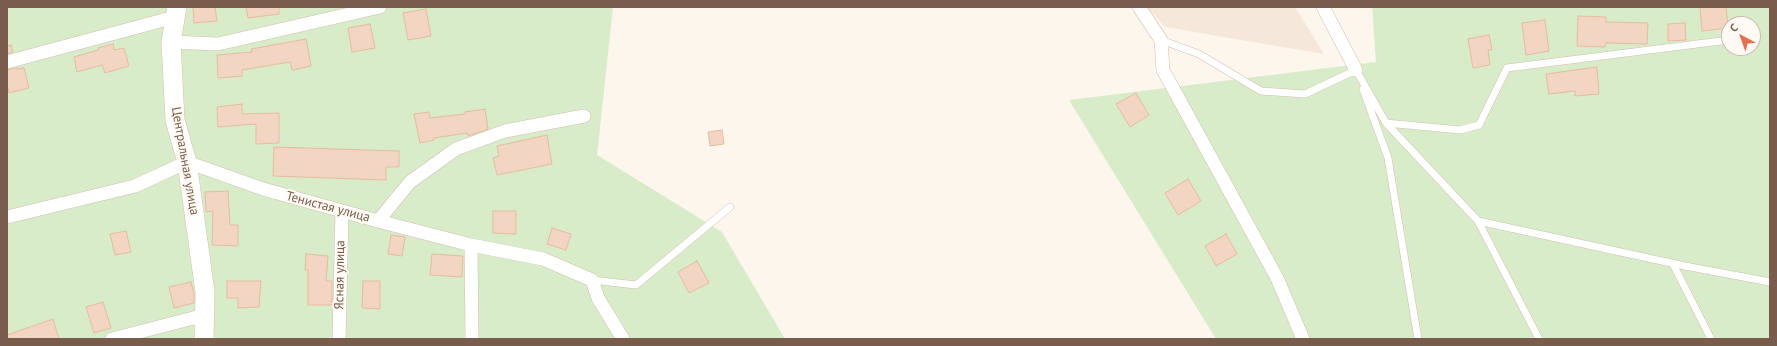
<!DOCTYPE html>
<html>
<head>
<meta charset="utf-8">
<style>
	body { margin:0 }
	#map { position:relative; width:1777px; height:346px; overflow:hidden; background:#fdf6ec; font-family:"PT Sans",sans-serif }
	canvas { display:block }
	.frame { position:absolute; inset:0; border:8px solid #7a5c4d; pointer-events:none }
	.north { position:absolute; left:1721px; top:16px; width:40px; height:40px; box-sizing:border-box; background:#fffaf3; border:1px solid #cabbb1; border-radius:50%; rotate:319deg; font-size:11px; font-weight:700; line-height:16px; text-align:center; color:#7a5c4d }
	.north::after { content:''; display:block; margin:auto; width:14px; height:18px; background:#e76f51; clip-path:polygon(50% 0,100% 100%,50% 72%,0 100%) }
</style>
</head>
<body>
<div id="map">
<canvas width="1777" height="346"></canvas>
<div class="frame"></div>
<div class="north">С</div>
</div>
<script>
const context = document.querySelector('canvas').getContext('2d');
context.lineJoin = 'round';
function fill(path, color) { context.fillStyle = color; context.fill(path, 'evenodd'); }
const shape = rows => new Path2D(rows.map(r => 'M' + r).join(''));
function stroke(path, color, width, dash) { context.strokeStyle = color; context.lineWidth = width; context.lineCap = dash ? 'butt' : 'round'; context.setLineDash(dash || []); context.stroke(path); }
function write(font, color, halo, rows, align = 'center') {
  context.font = font + ' "PT Sans",sans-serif'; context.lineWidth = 4; context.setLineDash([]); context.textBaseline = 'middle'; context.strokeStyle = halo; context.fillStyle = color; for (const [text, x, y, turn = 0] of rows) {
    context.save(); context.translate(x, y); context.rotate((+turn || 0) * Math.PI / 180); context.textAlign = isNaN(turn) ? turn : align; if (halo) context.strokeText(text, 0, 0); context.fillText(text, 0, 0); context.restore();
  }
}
const residential = shape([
	[1147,7,1295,7,1324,54,1165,27]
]);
const green = shape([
	[7,7,613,7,597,155,722,232,785,339,7,339],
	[1372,7,1770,7,1770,339,1216,339,1069,100,1376,62],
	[1729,24,1753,24,1753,48,1729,48]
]);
const building = shape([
	[193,7,215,7,217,21,194,23,193,7],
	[246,7,279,7,279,14,248,18,246,7],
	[1700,7,1726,7,1728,28,1702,31,1700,7],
	[426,9,431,36,408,40,403,13,426,9],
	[1578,16,1606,17,1606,22,1648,23,1647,44,1606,43,1605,47,1577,46,1578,16],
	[1545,20,1549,51,1526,55,1522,23,1545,20],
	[1685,23,1686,40,1668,41,1668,24,1685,23],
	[370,24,375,48,352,52,348,28,370,24],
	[1489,35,1492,50,1488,50,1490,65,1473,68,1468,39,1489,35],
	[306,39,311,66,292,70,290,62,242,70,242,76,218,78,217,55,252,52,251,49,306,39],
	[113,44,114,50,124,48,129,66,105,73,102,65,77,72,74,57,98,50,98,48,113,44],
	[11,45,13,52,7,54,7,46,11,45],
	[1597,67,1599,94,1575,96,1575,91,1549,94,1546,74,1597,67],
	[17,68,17,69,24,68,29,88,9,93,7,84,7,70,17,68],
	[1136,93,1149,115,1130,127,1116,104,1136,93],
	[242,104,242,114,279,113,279,143,256,144,256,124,218,127,217,107,242,104],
	[485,109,488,129,468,136,468,133,434,138,434,140,420,143,414,114,429,112,430,118,465,114,465,112,485,109],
	[722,130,724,144,710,146,708,132,722,130],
	[547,135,552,164,497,175,493,158,499,156,497,146,547,135],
	[274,147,399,151,399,167,386,167,386,180,273,176,274,147],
	[1188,179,1201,201,1178,215,1165,193,1188,179],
	[228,191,230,225,238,225,238,246,212,245,213,211,206,212,205,192,228,191],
	[493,211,516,211,516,234,493,233,493,211],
	[552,228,571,234,566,250,547,244,552,228],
	[126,231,131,252,115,255,110,234,126,231],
	[1226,234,1237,254,1216,266,1205,246,1226,234],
	[391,235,405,237,402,256,388,254,391,235],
	[306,254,328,256,326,281,332,281,332,305,308,305,308,270,305,270,306,254],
	[432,254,463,256,462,277,430,275,432,254],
	[697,261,709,283,689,293,678,272,697,261],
	[227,281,261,281,259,307,238,308,238,298,227,298,227,281],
	[363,281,380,281,380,309,362,308,363,281],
	[191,282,194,294,194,303,174,308,169,287,191,282],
	[103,302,111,328,94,333,86,307,103,302],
	[53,319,59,339,7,339,7,335,53,319]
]);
const lane = shape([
	[1161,40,1199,54,1261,91,1305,94,1356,70],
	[1356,70,1386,123,1460,130,1479,125,1507,68,1729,40],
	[1363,89,1388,158,1418,339],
	[1386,123,1478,221,1685,266,1770,282],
	[1478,221,1539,339],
	[1673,264,1711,339],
	[592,280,636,285,730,207]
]);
const street = shape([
	[1139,7,1161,40,1163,70,1277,278,1303,339],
	[1323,7,1356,70],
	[171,42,218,44,380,7],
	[7,62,175,17],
	[7,217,135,186,187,162,263,189,378,221,471,245,543,259,592,280,598,298,623,339],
	[378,221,410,182,456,149,505,131,584,116],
	[471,245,472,339],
	[112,339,205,315],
	[339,339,342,211]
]);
const secondary = shape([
	[177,7,171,42,175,120,187,162,205,292,204,339]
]);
const streetNames = [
	["Центральная улица",185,161,80],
	["Тенистая улица",328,207,15],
	["Ясная улица",340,275,-89]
];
fill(residential, '#f5e8da');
fill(green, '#d8ecc9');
fill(building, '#f3d5c3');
stroke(building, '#e6bba3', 1);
stroke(lane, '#d1beb0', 8);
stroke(street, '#d1beb0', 14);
stroke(secondary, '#d6c0b0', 20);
stroke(lane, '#fff', 7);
stroke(street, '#fff', 13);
stroke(secondary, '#fff', 19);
write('13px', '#7a5c4d', '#fffaf3', streetNames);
</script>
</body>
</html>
